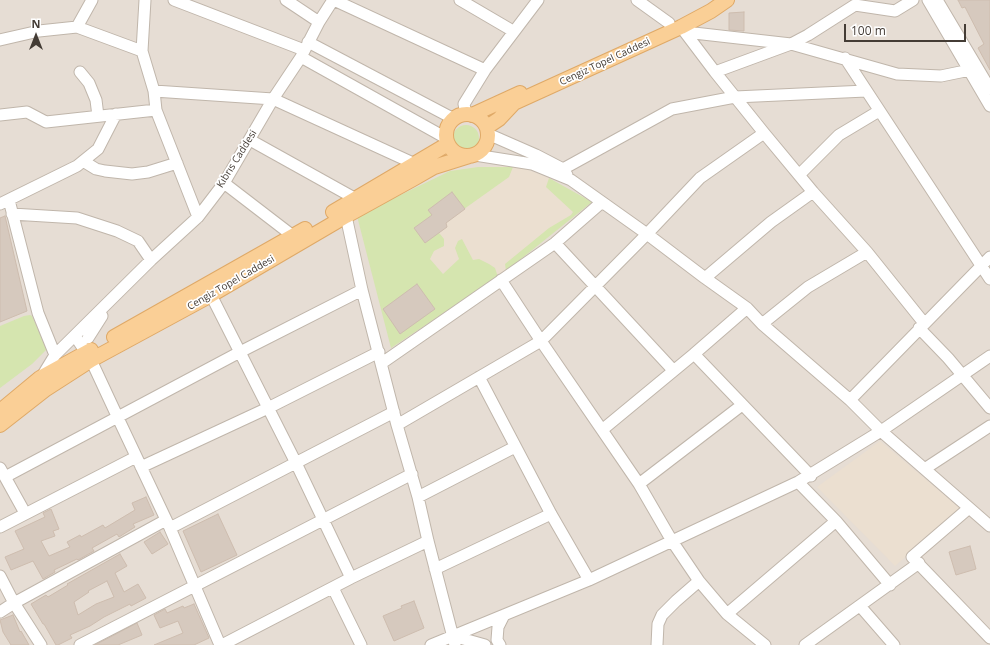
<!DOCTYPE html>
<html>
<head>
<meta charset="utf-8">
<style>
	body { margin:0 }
	#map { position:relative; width:990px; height:645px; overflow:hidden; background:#f2ece5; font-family:"Open Sans",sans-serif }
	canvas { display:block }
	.north { position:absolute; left:16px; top:16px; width:40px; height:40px; -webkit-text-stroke:3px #fff; paint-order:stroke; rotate:0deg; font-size:11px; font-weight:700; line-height:16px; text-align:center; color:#443c35 }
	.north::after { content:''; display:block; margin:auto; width:14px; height:18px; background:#443c35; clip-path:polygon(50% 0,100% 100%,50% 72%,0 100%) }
	.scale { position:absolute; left:844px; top:24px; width:122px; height:18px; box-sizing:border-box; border:2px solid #443c35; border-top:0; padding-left:5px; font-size:12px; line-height:14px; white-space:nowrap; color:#443c35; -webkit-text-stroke:3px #fff; paint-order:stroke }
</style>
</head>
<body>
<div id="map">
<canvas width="990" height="645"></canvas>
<div class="north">N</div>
<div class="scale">100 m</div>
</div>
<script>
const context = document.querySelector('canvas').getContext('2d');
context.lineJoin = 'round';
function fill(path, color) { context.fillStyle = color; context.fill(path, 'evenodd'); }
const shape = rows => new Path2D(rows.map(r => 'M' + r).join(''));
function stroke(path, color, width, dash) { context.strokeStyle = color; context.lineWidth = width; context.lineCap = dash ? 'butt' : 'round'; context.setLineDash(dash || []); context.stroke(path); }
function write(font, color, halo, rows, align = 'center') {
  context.font = font + ' "Open Sans",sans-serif'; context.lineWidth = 3.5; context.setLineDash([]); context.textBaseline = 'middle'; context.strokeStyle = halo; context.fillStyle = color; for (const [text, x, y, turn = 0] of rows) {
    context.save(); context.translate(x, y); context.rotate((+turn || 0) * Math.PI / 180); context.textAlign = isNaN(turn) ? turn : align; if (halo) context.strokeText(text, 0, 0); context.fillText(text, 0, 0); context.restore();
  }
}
const residential = shape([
	[0,0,990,0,990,645,0,645]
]);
const education = shape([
	[508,166,526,169,549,178,592,202,498,277,391,348,450,171,478,167],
	[880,441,961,509,895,566,817,487]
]);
const green = shape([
	'453 138a13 13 0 1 1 26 0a13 13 0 1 1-26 0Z',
	[478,167,513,167,509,177,436,229,444,239,444,246,434,251,430,259,443,274,459,259,455,248,458,241,462,239,473,260,479,259,489,264,495,268,498,277,391,348,357,216,450,171],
	[549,178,592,202,506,271,505,264,549,228,571,215,573,212,546,187],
	[30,315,32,316,47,349,32,364,0,388,0,326,24,316]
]);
const building = shape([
	[958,0,990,0,990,70,978,48,984,44,965,7,962,8,958,0],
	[744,12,744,31,729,30,729,13,744,12],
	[452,192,465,209,446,223,447,227,425,243,414,228,432,215,428,210,452,192],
	[5,216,27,311,0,322,0,218,5,216],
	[417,284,435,309,400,334,383,309,417,284],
	[146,497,154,515,133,524,135,527,119,537,117,534,92,548,94,551,78,560,77,559,54,570,55,572,43,579,33,561,11,570,5,557,24,549,15,531,45,517,43,513,51,509,59,529,53,531,55,536,41,541,49,556,70,547,67,542,80,535,81,537,103,525,105,528,135,510,132,503,146,497],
	[218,514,237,555,201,572,183,531,218,514],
	[160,532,168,544,152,554,144,542,160,532],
	[970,546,976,569,956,575,949,552,970,546],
	[120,554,127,566,115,573,124,592,138,584,146,598,131,606,130,604,104,617,90,626,70,635,72,638,58,645,56,645,44,624,43,624,31,604,46,595,48,597,68,585,67,584,120,554],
	[107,581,114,597,96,604,78,615,74,602,89,592,88,591,107,581],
	[414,601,424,628,394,641,383,616,402,608,401,606,414,601],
	[194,604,209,638,194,645,154,645,183,633,178,621,160,628,154,615,165,609,167,613,183,606,184,608,194,604],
	[13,615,20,632,21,631,29,645,11,645,3,632,0,620,13,615],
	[137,623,142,635,118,645,95,645,137,623]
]);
const minor = shape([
	[145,0,142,51,154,91,156,110,198,217],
	[174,0,304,50],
	[286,0,319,22],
	[334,0,485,70],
	[460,0,513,31],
	[637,0,669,23],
	[928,0,990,106],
	[937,0,990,89],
	[77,27,92,0],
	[681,27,715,72,764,133,813,192,867,252,924,323],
	[681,27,694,33,791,44,897,74,941,76,970,70],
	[0,40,39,31,77,27,142,51],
	[308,42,454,119],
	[301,57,446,138],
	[845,58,990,279],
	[80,72,89,83,96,100,98,116],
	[715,72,791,44,808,35,855,5,895,11,913,0],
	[154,91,273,99,415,164],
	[466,114,464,104,485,70,538,0],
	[0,115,27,112,46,122,156,110],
	[488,134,536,155,563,169,567,175],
	[250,140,356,199],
	[475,155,532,164,571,180,647,234,705,278,747,308,762,324,850,400,881,431,990,526],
	[83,161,96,169,105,171,132,174,148,172,177,163],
	[563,169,672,109,735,97,866,91],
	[799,175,839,135,879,111],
	[224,183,293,236],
	[9,200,38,313,55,355],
	[0,204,77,166,98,149,116,114],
	[12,214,77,218,117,231,138,241,151,260],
	[346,216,362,290,397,425,418,497,428,541,455,645],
	[555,243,673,370],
	[705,278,771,222,813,192],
	[501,280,541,341,639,484,672,541,699,581,727,614,765,645],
	[211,295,296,463,351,578],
	[762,324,808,287,867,252],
	[919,328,948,358,990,408],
	[75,336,91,360,118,418,170,528,220,645],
	[88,338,102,316],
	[694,354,811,476],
	[382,363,555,243,602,202],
	[479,377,551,514,589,580],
	[41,378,55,355,151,260,198,217,224,183,273,99,301,57,319,22,333,0],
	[850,400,990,257],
	[397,425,541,341,647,234,700,178,764,133],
	[602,430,694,354,747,308],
	[141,467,268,408,379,352],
	[0,468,25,513],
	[926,468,990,426],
	[5,477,240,352,362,290],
	[798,482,836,521,890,585],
	[639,484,742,405],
	[418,497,515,447],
	[969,508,912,557,990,638],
	[0,527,136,457],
	[170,528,394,412],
	[435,569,551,514],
	[0,576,14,603,41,645],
	[333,588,361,645],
	[860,606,894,645],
	[0,612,14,603,166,520],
	[727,614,836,521],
	[453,636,485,645],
	[80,645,412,474],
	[222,645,351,578,428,541],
	[431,645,589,580,798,482,881,431,990,356],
	[500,645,497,640,498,627,504,615],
	[657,645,658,624,662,615,676,601,699,581],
	[805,645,919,563]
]);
const major = shape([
	'446 135a21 21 0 1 1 42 0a21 21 0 1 1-42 0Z',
	[472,115,520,93],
	[487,127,499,119,514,103,681,27,711,11,727,0],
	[333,212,448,144],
	[114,337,305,229],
	[0,411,40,378,91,350],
	[0,425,46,389,91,360,211,295,346,216,413,179,434,167,469,156]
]);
const streetNames = [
	["Cengiz Topel Caddesi",605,62,-25],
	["Kıbrıs Caddesi",237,159,-58],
	["Cengiz Topel Caddesi",231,283,-30]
];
fill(residential, '#e6ddd4');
fill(education, '#ebdfd0');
fill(green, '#d5e5af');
fill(building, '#d6c9be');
stroke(building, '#cebdaf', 1);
stroke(minor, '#c0b6ab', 13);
stroke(major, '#dfa967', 16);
stroke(minor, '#fff', 11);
stroke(major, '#facf96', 14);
write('10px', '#443c35', '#fff', streetNames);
</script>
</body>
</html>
